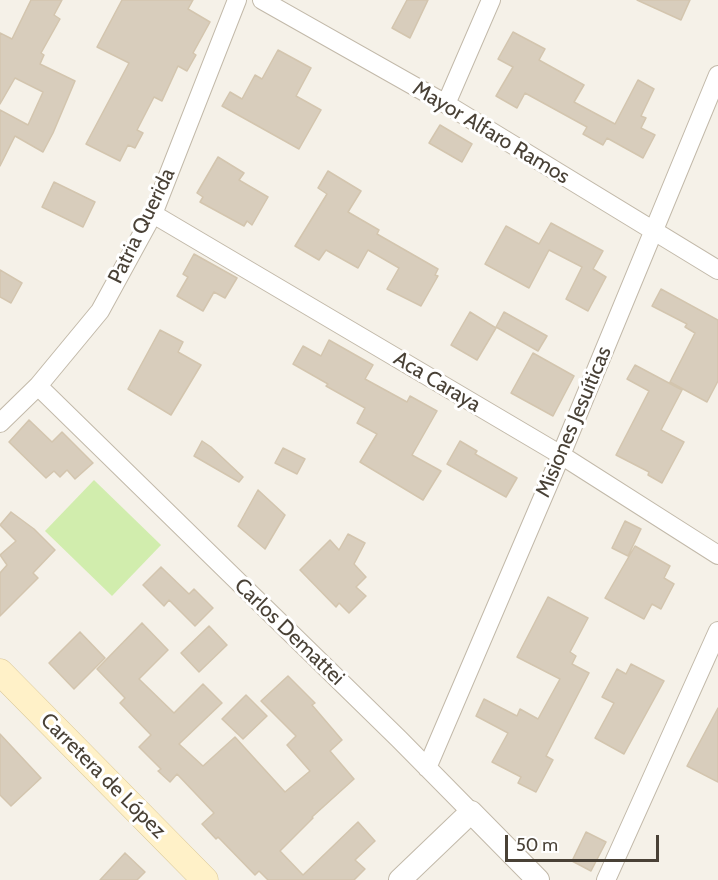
<!DOCTYPE html>
<html>
<head>
<meta charset="utf-8">
<style>
	body { margin:0 }
	#map { position:relative; width:718px; height:880px; overflow:hidden; background:#f5f1e8; font-family:Cabin,sans-serif }
	canvas { display:block }
	.scale { position:absolute; left:505px; top:835px; width:154px; height:27px; box-sizing:border-box; border:3px solid #494136; border-top:0; padding-left:8px; font-size:18px; line-height:21px; white-space:nowrap; color:#494136; -webkit-text-stroke:4px #fff; paint-order:stroke }
</style>
</head>
<body>
<div id="map">
<canvas width="718" height="880"></canvas>
<div class="scale">50 m</div>
</div>
<script>
const context = document.querySelector('canvas').getContext('2d');
context.lineJoin = 'round';
function fill(path, color) { context.fillStyle = color; context.fill(path, 'evenodd'); }
const shape = rows => new Path2D(rows.map(r => 'M' + r).join(''));
function stroke(path, color, width, dash) { context.strokeStyle = color; context.lineWidth = width; context.lineCap = dash ? 'butt' : 'round'; context.setLineDash(dash || []); context.stroke(path); }
function write(font, color, halo, rows, align = 'center') {
  context.font = font + ' Cabin,sans-serif'; context.lineWidth = 6; context.setLineDash([]); context.textBaseline = 'middle'; context.strokeStyle = halo; context.fillStyle = color; for (const [text, x, y, turn = 0] of rows) {
    context.save(); context.translate(x, y); context.rotate((+turn || 0) * Math.PI / 180); context.textAlign = isNaN(turn) ? turn : align; if (halo) context.strokeText(text, 0, 0); context.fillText(text, 0, 0); context.restore();
  }
}
const green = shape([
	[94,480,161,545,112,596,45,531]
]);
const building = shape([
	[31,0,62,0,54,15,60,19,41,53,44,55,40,64,75,81,53,133,43,152,15,136,0,166,0,110,28,125,43,92,15,78,0,104,0,33,12,39,31,0],
	[122,0,193,0,188,9,210,22,193,53,196,55,187,71,178,66,162,101,154,97,137,130,143,133,135,148,128,145,120,161,86,144,129,63,97,47,122,0],
	[407,0,428,0,410,38,392,28,407,0],
	[637,0,690,0,681,20,637,0],
	[513,32,545,49,539,60,584,85,574,102,615,124,638,80,654,89,641,116,646,118,641,128,655,135,643,158,607,138,603,145,583,134,587,127,525,93,517,108,496,96,513,67,498,59,513,32],
	[278,50,311,68,296,96,321,110,299,149,222,106,230,92,242,99,255,75,262,79,278,50],
	[440,125,472,144,462,162,429,143,440,125],
	[218,157,244,173,239,180,268,197,252,225,247,221,244,226,200,202,203,197,197,193,218,157],
	[328,171,361,191,348,212,379,230,377,234,438,269,435,275,438,276,421,306,387,289,399,268,368,250,358,268,326,250,319,260,295,246,327,194,318,188,328,171],
	[54,182,95,202,83,227,42,207,54,182],
	[551,223,603,251,593,269,606,277,588,311,566,299,582,267,549,250,529,288,485,264,506,226,539,244,551,223],
	[194,254,237,278,225,298,214,292,203,311,177,296,188,277,183,274,194,254],
	[0,270,22,283,11,303,0,297,0,270],
	[661,289,718,320,718,381,707,402,670,382,695,333,685,327,687,324,652,306,661,289],
	[470,312,496,328,477,360,451,345,470,312],
	[504,312,547,336,538,351,496,327,504,312],
	[160,330,183,342,178,352,201,365,171,415,128,389,160,330],
	[329,340,373,365,365,379,407,402,410,396,437,411,412,455,441,471,423,500,360,462,377,434,357,423,365,408,326,386,328,384,293,364,303,346,321,356,329,340],
	[533,353,574,376,553,416,511,393,533,353],
	[635,365,682,390,661,430,684,442,662,483,648,475,649,472,616,455,649,391,627,379,635,365],
	[29,420,52,442,62,432,93,463,75,479,67,470,60,477,54,471,46,478,9,442,29,420],
	[202,441,211,447,243,477,239,482,194,456,202,441],
	[460,441,477,451,475,454,517,478,506,497,447,464,460,441],
	[283,448,305,459,297,474,275,463,283,448],
	[258,490,285,515,265,549,238,526,258,490],
	[11,512,34,529,55,550,33,573,38,578,0,616,0,573,7,565,0,555,16,541,0,525,11,512],
	[625,521,641,529,628,556,612,548,625,521],
	[348,534,365,543,354,564,366,577,356,587,366,596,349,613,339,603,336,607,300,570,330,540,339,550,348,534],
	[635,546,670,566,664,578,674,584,661,609,652,604,644,619,605,598,635,546],
	[161,567,189,594,194,589,213,608,195,626,169,600,164,606,143,585,161,567],
	[548,597,588,618,570,652,576,656,572,664,589,673,546,756,553,760,536,792,518,783,521,777,492,762,508,733,476,716,484,699,517,716,520,709,538,719,560,679,517,657,548,597],
	[142,623,168,650,139,679,174,713,203,684,222,703,179,744,203,766,235,737,285,792,310,771,287,745,296,736,261,701,288,676,315,703,312,705,342,740,330,751,354,779,312,817,313,818,280,851,303,875,358,822,375,841,355,860,365,869,354,880,268,880,259,871,255,875,218,837,216,839,202,824,214,813,177,774,170,782,158,771,161,769,139,747,151,735,120,703,125,698,97,669,142,623],
	[209,626,227,645,199,672,181,653,209,626],
	[80,632,105,658,74,689,49,663,80,632],
	[631,664,664,681,624,754,595,738,614,703,602,697,617,669,626,674,631,664],
	[246,695,267,716,243,739,222,719,246,695],
	[718,708,718,782,687,766,718,708],
	[0,734,41,778,11,806,0,795,0,734],
	[586,832,606,842,591,871,572,861,586,832],
	[125,853,145,872,137,880,100,880,125,853]
]);
const minor = shape([
	[262,0,446,104,718,270],
	[446,104,491,0],
	[153,214,561,455,718,555],
	[38,386,399,739,471,812],
	[0,423,38,386,100,311,153,214,237,0],
	[427,768,561,455,718,75],
	[606,880,718,631]
]);
const tertiary = shape([
	[400,880,471,812,538,880]
]);
const secondary = shape([
	[0,672,205,880]
]);
const streetNames = [
	["Mayor Alfaro Ramos",491,133,31],
	["Patria Querida",142,226,-64],
	["Aca Caraya",437,382,31],
	["Misiones Jesuíticas",574,422,-67],
	["Carlos Demattei",289,632,44],
	["Carretera de López",103,776,45]
];
fill(green, '#d1edad');
fill(building, '#d8cdbc');
stroke(building, '#d3c5ae', 1.5);
stroke(minor, '#c2b9a9', 20);
stroke(tertiary, '#c2b9a9', 24);
stroke(secondary, '#d9c694', 27);
stroke(minor, '#fff', 18);
stroke(tertiary, '#fff', 22);
stroke(secondary, '#fff1c8', 26);
write('21px', '#494136', '#fff', streetNames);
</script>
</body>
</html>
